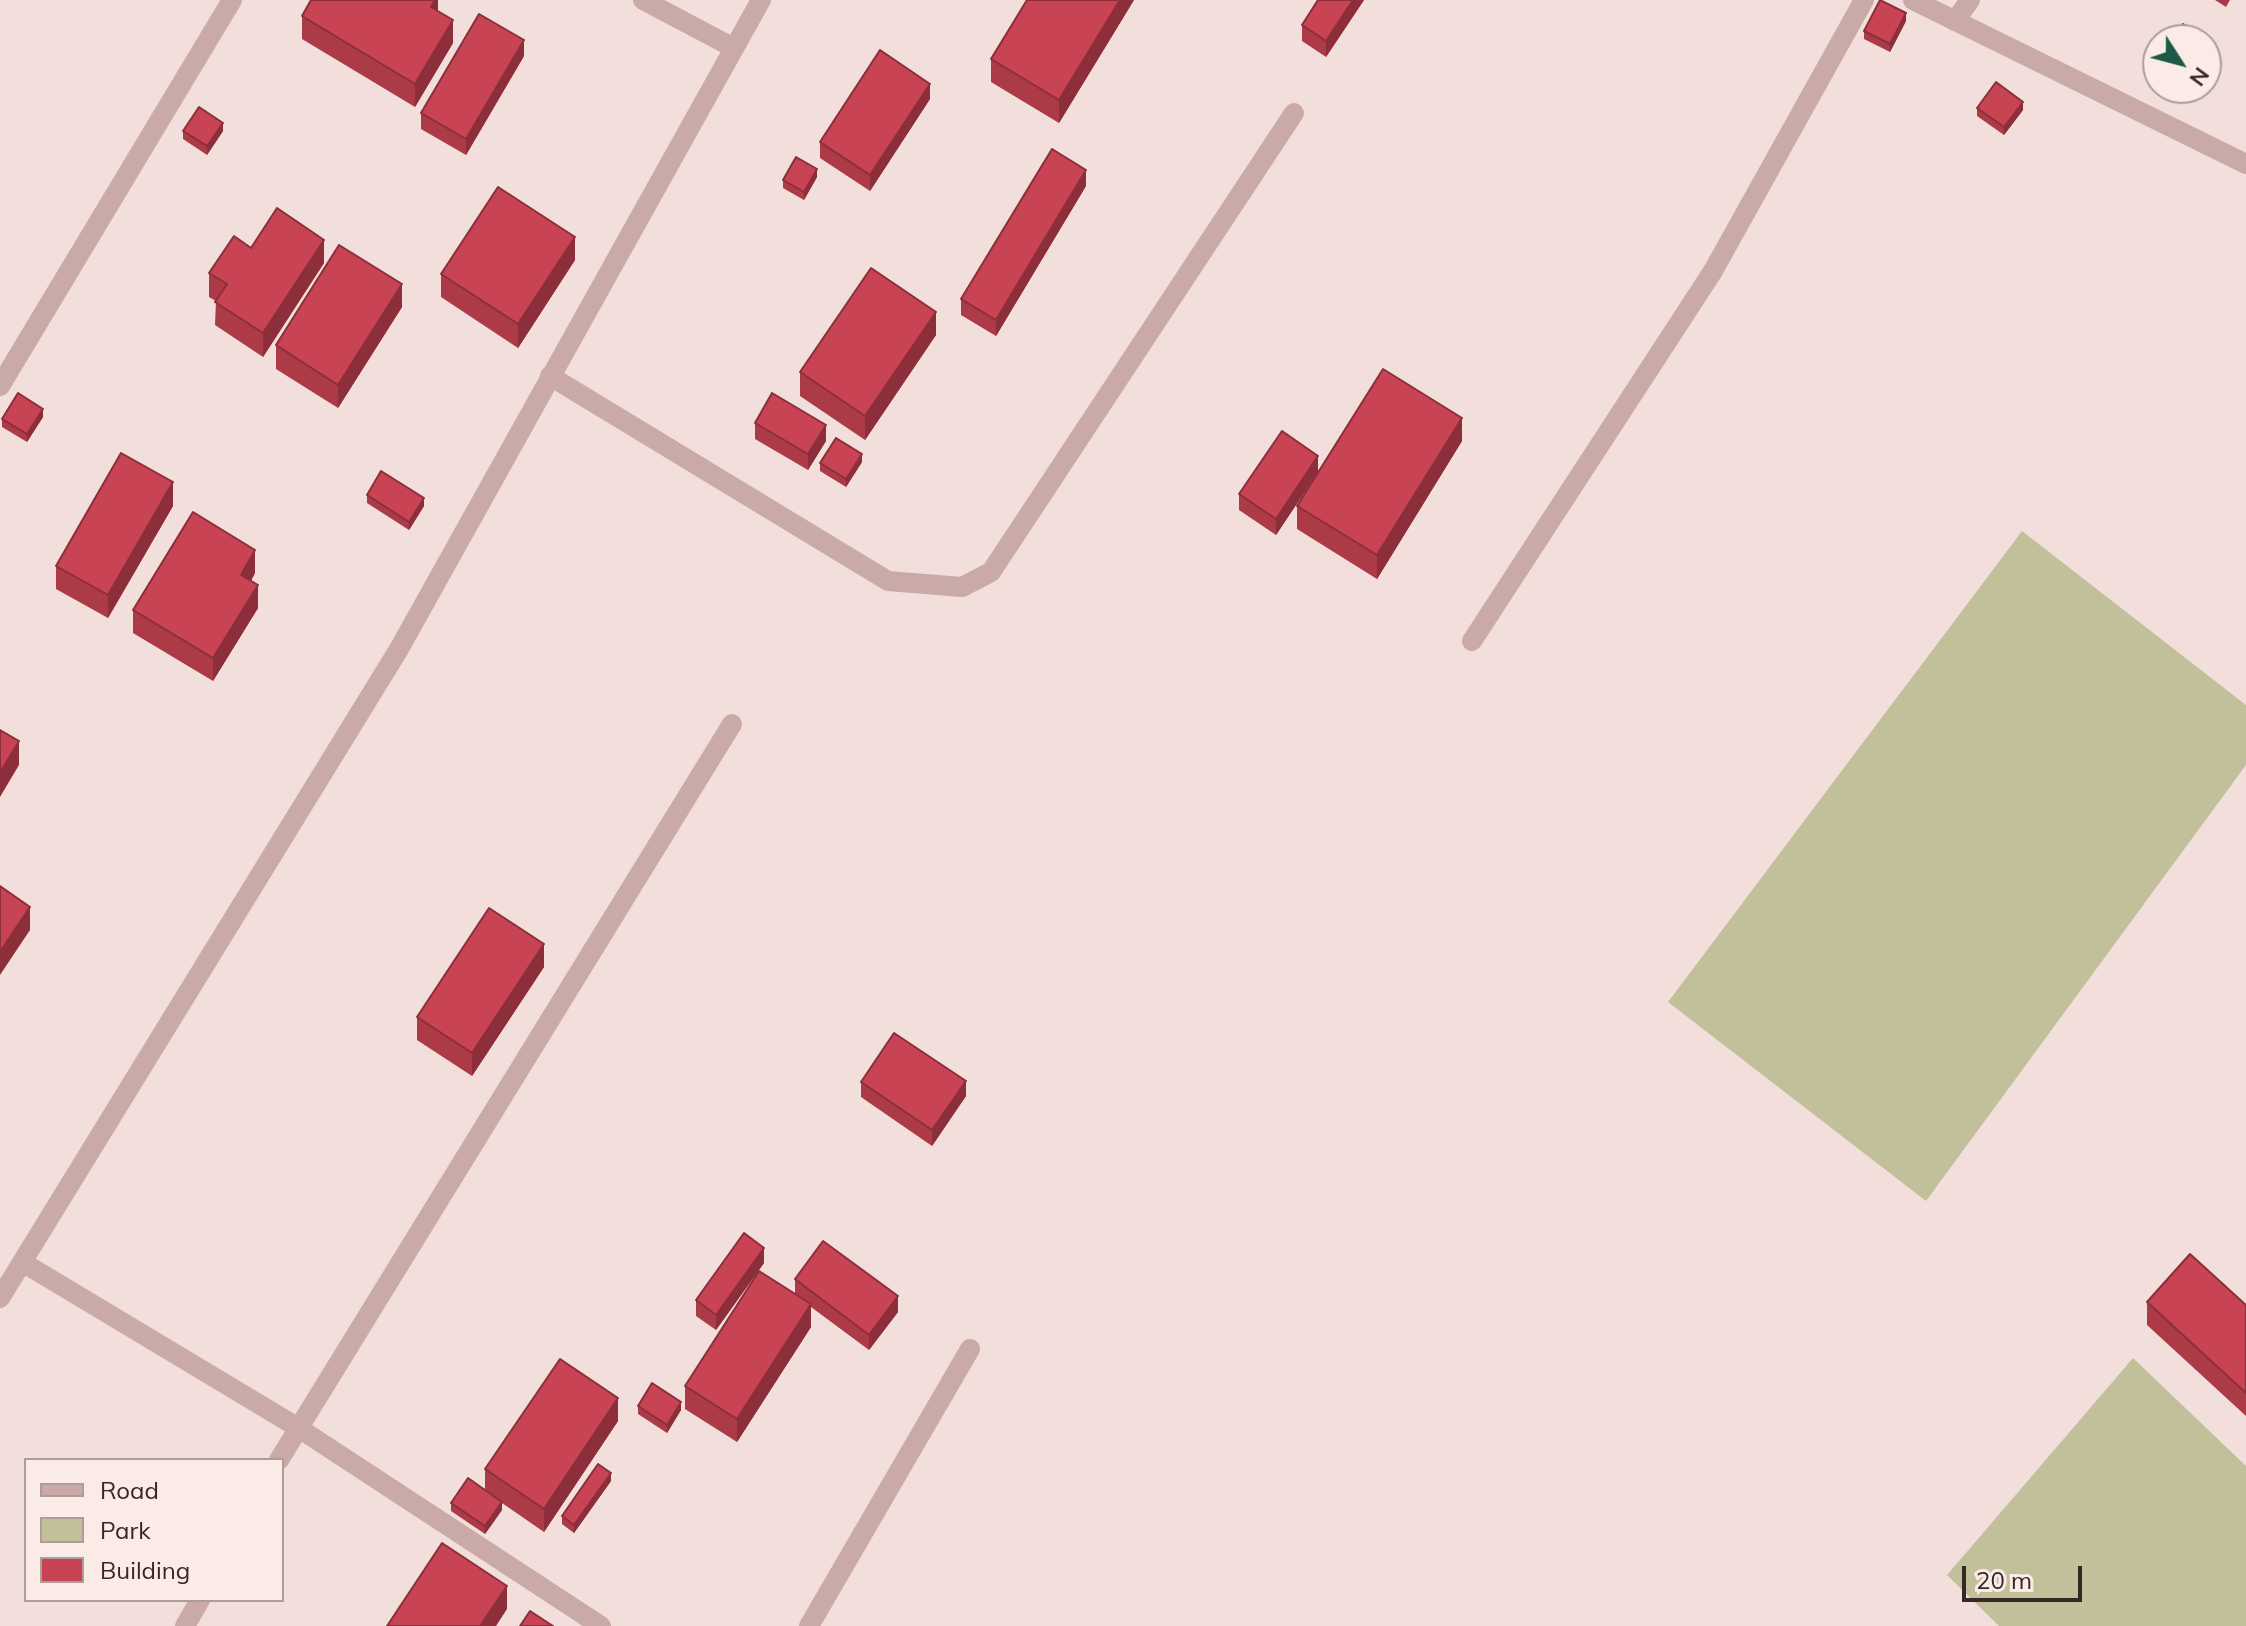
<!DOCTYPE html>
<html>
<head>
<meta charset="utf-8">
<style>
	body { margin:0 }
	#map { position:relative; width:2246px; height:1626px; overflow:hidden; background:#f2dfdb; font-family:Mulish,sans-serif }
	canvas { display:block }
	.legend { position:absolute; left:24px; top:1458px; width:260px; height:144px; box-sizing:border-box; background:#faebe7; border:2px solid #ac9d9b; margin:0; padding:10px 14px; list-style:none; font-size:24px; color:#372728 }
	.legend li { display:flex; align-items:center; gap:16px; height:40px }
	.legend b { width:40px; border:2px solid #ac9d9b }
	.north { position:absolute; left:2142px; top:24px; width:80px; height:80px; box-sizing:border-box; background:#faebe7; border:2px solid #ac9d9b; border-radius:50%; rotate:126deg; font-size:22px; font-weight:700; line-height:32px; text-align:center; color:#372728 }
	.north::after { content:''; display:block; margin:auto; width:28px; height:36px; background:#1c5947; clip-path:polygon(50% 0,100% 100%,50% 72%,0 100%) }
	.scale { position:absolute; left:1962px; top:1566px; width:120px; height:36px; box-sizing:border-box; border:4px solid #372728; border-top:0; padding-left:10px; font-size:24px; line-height:28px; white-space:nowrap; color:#372728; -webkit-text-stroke:6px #faebe7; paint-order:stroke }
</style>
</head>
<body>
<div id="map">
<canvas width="2246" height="1626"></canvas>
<ul class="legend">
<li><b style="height:10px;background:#caaaa7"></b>Road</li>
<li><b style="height:22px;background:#c1c09b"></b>Park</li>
<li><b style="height:22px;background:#c84353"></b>Building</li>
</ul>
<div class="north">N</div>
<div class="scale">20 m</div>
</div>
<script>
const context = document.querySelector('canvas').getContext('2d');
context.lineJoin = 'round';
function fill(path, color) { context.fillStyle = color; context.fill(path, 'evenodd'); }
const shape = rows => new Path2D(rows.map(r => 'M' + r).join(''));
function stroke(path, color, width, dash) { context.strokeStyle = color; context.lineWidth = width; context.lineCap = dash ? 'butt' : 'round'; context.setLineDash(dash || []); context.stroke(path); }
const green = shape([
	[2022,531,2246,705,2246,765,1926,1201,1668,1002],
	[2133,1358,2246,1466,2246,1626,1999,1626,1947,1575]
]);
const minor = shape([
	[643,0,732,47],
	[1913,0,2246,164],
	[1955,21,1970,0],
	[550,376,888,581,962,587,991,572,1294,113],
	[0,386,232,0],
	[1472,641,1713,271,1864,0],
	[22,1262,297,1427,601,1626],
	[0,1298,399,649,761,0],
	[279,1460,732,724],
	[185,1626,200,1600],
	[809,1626,970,1349]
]);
const wall = shape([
	[438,0,438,11,453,43,415,107,302,39,302,16],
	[1134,0,1059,123,991,82,991,59],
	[1364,0,1326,57,1302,41,1302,25],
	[2215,0,2230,0,2226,7],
	[1906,21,1890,52,1864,39,1864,31],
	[524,56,466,155,421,129,421,113],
	[930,99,870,191,820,158,820,142],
	[1977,108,2023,110,2004,135,1977,116],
	[183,131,223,131,207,155,183,139],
	[817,177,804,200,783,188,783,180],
	[1086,186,996,336,961,315,961,299],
	[251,248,324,263,263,357,215,325,216,301,209,297,209,273],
	[575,260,518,348,441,297,441,274],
	[402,307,338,408,276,369,276,345],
	[936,335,865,440,800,396,800,372],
	[43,417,27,442,2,427,2,419],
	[755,423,826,441,808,470,755,439],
	[1462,441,1377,579,1297,529,1297,506],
	[862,462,846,487,820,471,820,463],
	[1318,472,1276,535,1239,510,1239,494],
	[367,495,424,506,409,530,367,503],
	[173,506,108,618,56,589,56,566],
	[255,573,251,581,258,608,213,681,133,633,133,610],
	[544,967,472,1076,417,1040,417,1017],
	[861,1082,966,1096,932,1146,861,1097],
	[764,1263,716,1330,696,1316,696,1300],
	[795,1279,898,1312,869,1350,811,1307,811,1327,737,1442,685,1409,685,1386,795,1294],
	[2147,1302,2246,1305,2246,1416,2147,1325],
	[638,1406,681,1410,667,1433,638,1414],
	[618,1421,544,1532,502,1503,502,1510,485,1534,451,1511,451,1503,485,1491,485,1469],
	[611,1481,574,1533,562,1524,562,1516]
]);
const shadedWall = shape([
	[435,0,438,0,438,18,431,7],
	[1120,0,1134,0,1059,123,1059,100],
	[1353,0,1364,0,1326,57,1326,41],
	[1906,13,1906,21,1890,52,1890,44],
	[453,20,453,43,415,107,415,84],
	[524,40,524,56,466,155,466,139],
	[930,84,930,99,870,191,870,175],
	[2023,102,2023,110,2004,135,2004,127],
	[223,123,223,131,207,155,207,146],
	[817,169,817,177,804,200,804,192],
	[1086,170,1086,186,996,336,996,320],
	[575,237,575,260,518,348,518,324],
	[324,240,324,263,263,357,263,333],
	[402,284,402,307,338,408,338,385],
	[936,312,936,335,865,440,865,416],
	[43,409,43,417,27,442,27,434],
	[1462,418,1462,441,1377,579,1377,555],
	[826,425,826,441,808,470,808,454],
	[862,454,862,462,846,487,846,479],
	[1318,456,1318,472,1276,535,1276,519],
	[173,482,173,506,108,618,108,595],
	[424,498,424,506,409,530,409,522],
	[255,550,255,573,241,598,241,575],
	[258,585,258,608,213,681,213,658],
	[19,741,19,765,0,797,0,773],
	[30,907,30,930,0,975,0,952],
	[544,944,544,967,472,1076,472,1053],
	[966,1081,966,1096,932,1146,932,1130],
	[764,1248,764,1263,716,1330,716,1315],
	[898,1296,898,1312,869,1350,869,1335],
	[811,1304,811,1327,737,1442,737,1419],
	[618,1398,618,1421,544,1532,544,1509],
	[681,1402,681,1410,667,1433,667,1425],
	[611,1473,611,1481,574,1533,574,1525],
	[502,1502,502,1510,485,1534,485,1526],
	[507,1586,507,1609,496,1626,480,1626]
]);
const building = shape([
	[311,0,435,0,431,7,453,20,415,84,302,16,311,0],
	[1027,0,1120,0,1059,100,991,59,1027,0],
	[1318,0,1353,0,1326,41,1302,25,1318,0],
	[1880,0,1906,13,1890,44,1864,31,1880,0],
	[479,14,524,40,466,139,421,113,479,14],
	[2183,24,2205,38,2204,40,2173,40,2183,24],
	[880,50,930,84,870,175,820,142,880,50],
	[1996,82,2023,102,2004,127,1977,108,1996,82],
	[199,107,223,123,207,146,183,131,199,107],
	[1052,149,1086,170,996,320,961,299,1052,149],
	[796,157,817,169,804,192,783,180,796,157],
	[498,187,575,237,518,324,441,274,498,187],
	[277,208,324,240,263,333,215,302,227,284,209,273,234,236,251,248,277,208],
	[339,245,402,284,338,385,276,345,339,245],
	[871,268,936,312,865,416,800,372,871,268],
	[1383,369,1462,418,1377,555,1297,506,1383,369],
	[18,393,43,409,27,434,2,419,18,393],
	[772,393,826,425,808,454,755,423,772,393],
	[1282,431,1318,456,1276,519,1239,494,1282,431],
	[836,438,862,454,846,479,820,463,836,438],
	[121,453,173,482,108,595,56,566,121,453],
	[381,471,424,498,409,522,367,495,381,471],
	[193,512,255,550,241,575,258,585,213,658,133,610,193,512],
	[0,730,19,741,0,773,0,730],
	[0,886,30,907,0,952,0,886],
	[489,908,544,944,472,1053,417,1017,489,908],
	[894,1033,966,1081,932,1130,861,1082,894,1033],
	[744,1233,764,1248,716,1315,696,1300,744,1233],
	[823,1241,898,1296,869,1335,795,1279,823,1241],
	[2190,1254,2246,1305,2246,1393,2147,1302,2190,1254],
	[759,1271,811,1304,737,1419,685,1386,759,1271],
	[560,1359,618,1398,544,1509,485,1469,560,1359],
	[652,1383,681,1402,667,1425,638,1406,652,1383],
	[598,1464,611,1473,574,1525,562,1516,598,1464],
	[468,1478,502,1502,485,1526,451,1503,468,1478],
	[442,1543,507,1586,480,1626,387,1626,442,1543],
	[530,1611,553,1626,520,1626,530,1611]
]);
fill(green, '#c1c09b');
stroke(minor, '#caaaa7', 20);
fill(wall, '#ac3a47');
fill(shadedWall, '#8c2f3a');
fill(building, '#c84353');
stroke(building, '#8c2f3a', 2);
</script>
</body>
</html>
